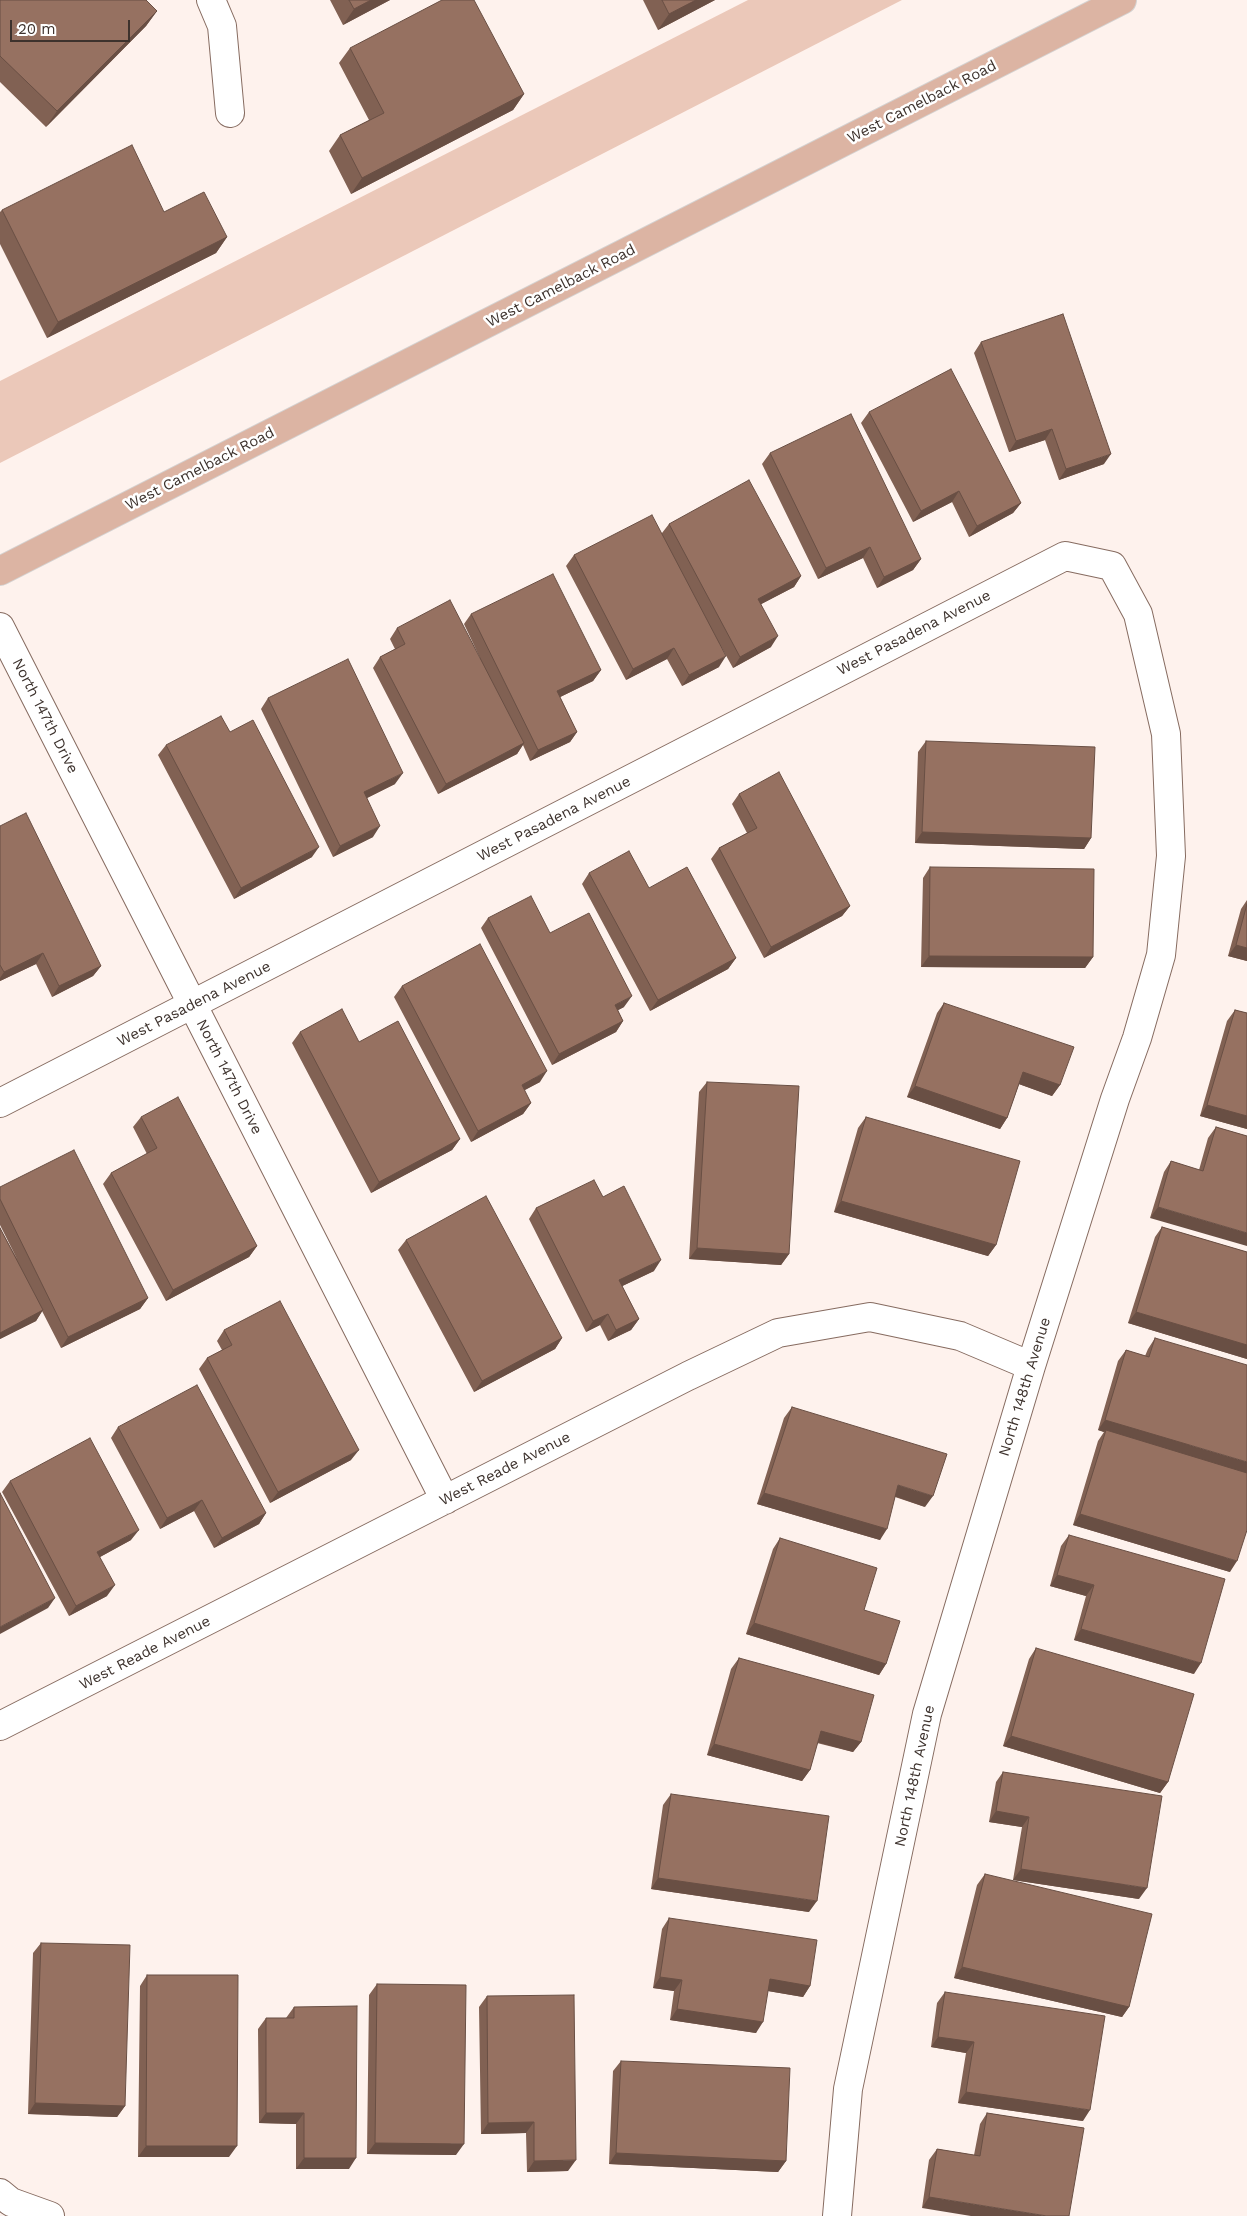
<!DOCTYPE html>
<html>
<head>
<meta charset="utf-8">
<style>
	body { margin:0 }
	#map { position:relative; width:1247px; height:2216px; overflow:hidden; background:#fef2ed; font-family:"Work Sans",sans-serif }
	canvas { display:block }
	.scale { position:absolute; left:10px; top:20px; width:120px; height:22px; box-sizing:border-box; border:2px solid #3d322d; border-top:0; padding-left:6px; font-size:15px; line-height:18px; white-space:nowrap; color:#3d322d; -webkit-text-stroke:4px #fff; paint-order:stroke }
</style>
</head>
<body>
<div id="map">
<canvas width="1247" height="2216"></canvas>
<div class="scale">20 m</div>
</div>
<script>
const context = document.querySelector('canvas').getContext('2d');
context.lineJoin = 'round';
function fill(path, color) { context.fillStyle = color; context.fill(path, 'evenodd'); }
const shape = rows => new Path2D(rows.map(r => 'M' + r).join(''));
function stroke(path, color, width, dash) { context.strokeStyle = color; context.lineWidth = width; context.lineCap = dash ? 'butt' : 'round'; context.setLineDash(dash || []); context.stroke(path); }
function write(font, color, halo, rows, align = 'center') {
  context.font = font + ' "Work Sans",sans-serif'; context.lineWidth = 5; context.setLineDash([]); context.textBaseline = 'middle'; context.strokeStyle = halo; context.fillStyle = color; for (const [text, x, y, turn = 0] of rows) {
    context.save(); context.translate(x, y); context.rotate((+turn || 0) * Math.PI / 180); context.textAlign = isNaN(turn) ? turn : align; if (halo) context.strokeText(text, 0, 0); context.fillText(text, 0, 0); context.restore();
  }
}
const green = shape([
	[748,0,902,0,0,463,0,381]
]);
const minor = shape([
	[211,0,222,26,230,113],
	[0,627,445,1500],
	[0,1103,1065,556,1112,566,1138,614,1166,734,1171,856,1161,955,1137,1038,1115,1099,1031,1366,927,1714,848,2089,837,2216],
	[0,1726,688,1376,778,1333,870,1317,960,1336,1031,1366],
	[0,2193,11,2202,50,2216]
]);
const major = shape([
	[0,571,1122,0]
]);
const wall = shape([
	[0,0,157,11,146,26,46,127,0,82],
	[330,0,390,0,343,25],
	[643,0,715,0,658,30],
	[350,48,524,94,513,110,351,194,329,151,340,135,369,120,339,63],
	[2,210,164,212,227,237,216,253,47,338,0,244,0,212],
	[981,342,1104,464,1059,480,1045,440,1009,452,974,353],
	[869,412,1021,503,1013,513,969,537,952,502,913,522,861,423],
	[770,453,921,559,913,570,877,588,863,558,818,579,762,464],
	[669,524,801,576,794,587,761,604,771,647,733,668,719,643,719,667,682,686,667,659,626,680,566,566,574,555,662,533],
	[471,614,601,670,593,681,560,697,577,732,570,742,530,761,523,745,517,754,438,794,373,668,380,657,395,649,390,639,397,628,480,658,464,624],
	[268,698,395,784,367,798,373,837,333,857,261,709],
	[926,741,1091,838,1084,849,915,843,918,752],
	[166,745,312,857,234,899,158,755],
	[739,794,850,906,842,916,764,958,711,859,719,848,747,833,732,804],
	[0,826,101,966,93,976,52,997,36,964,0,981],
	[930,867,1093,957,1085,968,921,967,923,878],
	[589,873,649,888,736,958,728,969,650,1011,582,884],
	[1247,900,1247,961,1228,956,1241,909],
	[488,918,550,933,624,1007,618,1010,623,1021,616,1032,552,1065,481,928],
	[402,986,540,1082,524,1090,531,1103,523,1114,471,1142,394,997],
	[944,1003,1060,1085,1052,1096,1019,1084,1007,1118,1000,1129,907,1097,937,1013],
	[1235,1010,1247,1013,1247,1129,1200,1116,1227,1021],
	[300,1032,359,1042,460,1139,452,1150,371,1193,292,1043],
	[707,1082,789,1254,781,1265,689,1259,699,1092],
	[141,1117,257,1246,249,1257,166,1301,103,1184,111,1173,147,1154,133,1127],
	[866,1117,996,1245,988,1256,834,1212,858,1128],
	[1216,1127,1247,1136,1150,1218,1164,1172,1171,1161,1199,1170,1208,1138],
	[0,1187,148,1298,140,1309,61,1348,42,1311,36,1321,0,1339,0,1228,17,1259,0,1225],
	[603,1197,654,1271,622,1286,639,1319,631,1330,608,1341,600,1325,586,1332,529,1219,536,1208],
	[1162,1227,1247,1252,1247,1359,1128,1323,1155,1237],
	[406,1240,562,1338,555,1349,474,1392,398,1250],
	[224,1330,351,1460,270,1503,199,1369,207,1358,222,1350,217,1341],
	[1155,1338,1230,1572,1073,1525,1098,1441,1104,1432,1098,1430,1118,1361,1126,1350,1145,1356,1148,1349],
	[792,1407,925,1507,895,1497,880,1540,757,1504,784,1418],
	[118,1427,266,1513,259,1524,214,1548,194,1511,160,1529,111,1438],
	[10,1481,131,1540,100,1557,107,1596,69,1616,2,1492],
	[1069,1535,1194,1674,1074,1640,1086,1596,1050,1586,1061,1546],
	[780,1538,864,1610,886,1664,879,1675,746,1634,773,1549],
	[1036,1648,1168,1782,1160,1793,1003,1746,1029,1659],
	[739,1658,861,1742,853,1752,817,1743,810,1770,802,1781,707,1755,731,1669],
	[1003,1772,1139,1899,1013,1880,1022,1827,989,1822,996,1782],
	[671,1794,809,1912,651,1889,663,1805],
	[985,1874,1129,2007,1122,2017,954,1978,977,1885],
	[669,1918,810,1986,803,1997,768,1991,756,2033,670,2020,674,1991,653,1988,662,1929],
	[41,1943,125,2106,117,2117,28,2114,33,1953],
	[147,1975,229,2157,138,2157,140,1986],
	[377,1984,456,2155,367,2154,369,1995],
	[945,1992,1083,2121,958,2103,966,2053,931,2047,937,2003],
	[487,1996,568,2171,527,2172,526,2133,481,2134,479,2007],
	[294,2007,349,2169,296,2169,296,2124,259,2123,258,2029,266,2018,286,2018],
	[621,2061,786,2161,778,2172,609,2164,613,2071],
	[987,2113,1084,2128,922,2208,929,2160,937,2149,974,2155,980,2124]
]);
const shadedWall = shape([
	[371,0,390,0,343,25,354,9],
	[696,0,715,0,658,30,669,14],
	[157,11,146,26,46,127,57,111],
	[524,94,513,110,351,194,362,178],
	[227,237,216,253,47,338,58,322],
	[1052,429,1045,440,1009,452,1016,441],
	[1111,454,1104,464,1059,480,1066,469],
	[959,491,952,502,913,522,921,511],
	[1021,503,1013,513,969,537,977,526],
	[870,547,863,558,818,579,826,568],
	[921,559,913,570,877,588,884,577],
	[801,576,794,587,750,610,758,599],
	[778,636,771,647,733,668,740,657],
	[674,648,667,659,626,680,633,669],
	[726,656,719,667,682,686,689,675],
	[601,670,593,681,550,702,557,691],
	[577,732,570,742,530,761,538,750],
	[524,743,517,754,438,794,446,784],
	[403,773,395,784,357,803,364,792],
	[380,826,373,837,333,857,340,846],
	[922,832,1091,838,1084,849,915,843],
	[319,847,312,857,234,899,241,888],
	[850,906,842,916,764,958,771,947],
	[1236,945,1247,948,1247,961,1228,956],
	[43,953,36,964,0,981,0,978,4,972],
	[929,956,1093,957,1085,968,921,967],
	[736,958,728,969,650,1011,658,1000],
	[101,966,93,976,52,997,59,986],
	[632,996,624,1007,607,1016,615,1005],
	[623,1021,616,1032,552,1065,559,1054],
	[547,1071,540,1082,514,1096,522,1085],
	[1023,1072,1060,1085,1052,1096,1016,1083],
	[915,1086,1007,1118,1000,1129,907,1097],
	[531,1103,523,1114,471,1142,478,1131],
	[1207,1105,1247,1116,1247,1129,1200,1116],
	[460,1139,452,1150,371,1193,379,1182],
	[841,1201,996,1245,988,1256,834,1212],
	[1158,1207,1247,1233,1247,1246,1150,1218],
	[257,1246,249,1257,166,1301,173,1290],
	[697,1248,789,1254,781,1265,689,1259],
	[661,1260,654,1271,612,1291,619,1280],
	[148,1298,140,1309,61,1348,68,1337],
	[43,1310,36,1321,0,1339,0,1333],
	[1136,1312,1247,1345,1247,1359,1128,1323],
	[608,1314,600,1325,586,1332,593,1321],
	[639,1319,631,1330,608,1341,616,1330],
	[562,1338,555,1349,474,1392,482,1381],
	[1105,1420,1247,1462,1247,1475,1106,1430,1104,1432,1098,1430],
	[359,1450,351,1460,270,1503,278,1492],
	[898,1485,933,1496,925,1507,891,1495],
	[764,1493,887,1529,880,1540,757,1504],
	[202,1500,194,1511,160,1529,167,1518],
	[266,1513,259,1524,214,1548,222,1538],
	[1080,1514,1237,1561,1230,1572,1073,1525],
	[139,1530,131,1540,89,1563,97,1552],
	[1057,1575,1094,1585,1086,1596,1050,1586],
	[115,1585,107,1596,69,1616,76,1606],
	[55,1598,48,1608,0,1634,0,1627],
	[754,1623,886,1664,879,1675,746,1634],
	[1081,1629,1201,1663,1194,1674,1074,1640],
	[821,1731,861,1742,853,1752,813,1741],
	[1011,1736,1168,1782,1160,1793,1003,1746],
	[714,1744,810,1770,802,1781,707,1755],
	[996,1811,1029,1817,1022,1827,989,1822],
	[1021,1869,1147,1888,1139,1899,1013,1880],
	[658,1878,817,1901,809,1912,651,1889],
	[962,1967,1129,2007,1122,2017,954,1978],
	[660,1977,682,1980,674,1991,653,1988],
	[770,1979,810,1986,803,1997,762,1990],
	[677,2009,763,2022,756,2033,670,2020],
	[938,2037,974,2042,966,2053,931,2047],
	[966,2092,1090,2110,1083,2121,958,2103],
	[35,2103,125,2106,117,2117,28,2114],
	[266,2113,304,2113,296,2124,259,2123],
	[534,2122,526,2133,481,2134,488,2123],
	[375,2143,464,2144,456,2155,367,2154],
	[146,2146,237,2146,229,2157,138,2157],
	[616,2153,786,2161,778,2172,609,2164],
	[304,2158,356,2158,349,2169,296,2169],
	[576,2160,568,2171,527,2172,534,2161],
	[929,2197,1047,2216,971,2216,922,2208]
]);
const building = shape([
	[0,0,146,0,157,11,57,111,0,56,0,0],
	[349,0,371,0,354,9,349,0],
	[442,0,474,0,524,94,362,178,340,135,384,113,350,48,442,0],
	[662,0,696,0,669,14,662,0],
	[132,145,164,212,204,192,227,237,58,322,2,210,132,145],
	[1063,314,1111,454,1066,469,1052,429,1016,441,981,342,1063,314],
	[951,369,1021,503,977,526,959,491,921,511,869,412,951,369],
	[851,414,921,559,884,577,870,547,826,568,770,453,851,414],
	[749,480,801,576,758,599,778,636,740,657,669,524,749,480],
	[652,515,726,656,689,675,674,648,633,669,574,555,652,515],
	[553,574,601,670,557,691,577,732,538,750,471,614,553,574],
	[450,600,524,743,446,784,380,657,405,644,397,628,450,600],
	[348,659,403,773,364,792,380,826,340,846,268,698,348,659],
	[221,716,230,732,253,720,319,847,241,888,166,745,221,716],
	[926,741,1095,747,1091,838,922,832,926,741],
	[779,772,850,906,771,947,719,848,757,828,739,794,779,772],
	[26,813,101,966,59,986,43,953,4,972,0,965,0,826,26,813],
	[629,851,649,888,687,867,736,958,658,1000,589,873,629,851],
	[930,867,1094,869,1093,957,929,956,930,867],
	[531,896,550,933,589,913,632,996,615,1005,623,1021,559,1054,488,918,531,896],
	[1247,904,1247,948,1236,945,1247,904],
	[480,944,547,1071,522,1085,531,1103,478,1131,402,986,480,944],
	[944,1003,1074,1047,1060,1085,1023,1072,1007,1118,915,1086,944,1003],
	[342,1009,359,1042,398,1021,460,1139,379,1182,300,1032,342,1009],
	[1235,1010,1247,1013,1247,1116,1207,1105,1235,1010],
	[707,1082,799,1086,789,1254,697,1248,707,1082],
	[178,1097,257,1246,173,1290,111,1173,157,1148,141,1117,178,1097],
	[866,1117,1020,1161,996,1245,841,1201,866,1117],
	[1216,1127,1247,1136,1247,1233,1158,1207,1171,1161,1203,1171,1216,1127],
	[74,1150,148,1298,68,1337,0,1199,0,1187,74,1150],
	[594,1180,603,1197,624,1186,661,1260,619,1280,639,1319,616,1330,608,1314,593,1321,536,1208,594,1180],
	[486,1196,562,1338,482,1381,406,1240,486,1196],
	[1162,1227,1247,1252,1247,1345,1136,1312,1162,1227],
	[0,1228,43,1310,0,1333,0,1228],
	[280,1301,359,1450,278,1492,207,1358,232,1345,224,1330,280,1301],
	[1155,1338,1247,1365,1247,1462,1105,1420,1126,1350,1149,1357,1155,1338],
	[197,1385,266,1513,222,1538,202,1500,167,1518,118,1427,197,1385],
	[792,1407,947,1454,933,1496,898,1485,887,1529,764,1493,792,1407],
	[1106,1430,1247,1473,1247,1530,1237,1561,1080,1514,1106,1430],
	[90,1438,139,1530,97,1552,115,1585,76,1606,10,1481,90,1438],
	[0,1493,55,1598,0,1627,0,1493],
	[1069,1535,1225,1579,1201,1663,1081,1629,1094,1585,1057,1575,1069,1535],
	[780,1538,877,1568,864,1610,900,1621,886,1664,754,1623,780,1538],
	[1036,1648,1194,1694,1168,1782,1011,1736,1036,1648],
	[739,1658,874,1695,861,1742,821,1731,810,1770,714,1744,739,1658],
	[1003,1772,1162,1796,1147,1888,1021,1869,1029,1817,996,1811,1003,1772],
	[671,1794,829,1816,817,1901,658,1878,671,1794],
	[985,1874,1152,1914,1129,2007,962,1967,985,1874],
	[669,1918,817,1940,810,1986,770,1979,763,2022,677,2009,682,1980,660,1977,669,1918],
	[41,1943,130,1945,125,2106,35,2103,41,1943],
	[147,1975,238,1975,237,2146,146,2146,147,1975],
	[377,1984,466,1985,464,2144,375,2143,377,1984],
	[945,1992,1105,2016,1090,2110,966,2092,974,2042,938,2037,945,1992],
	[574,1995,576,2160,534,2161,534,2122,488,2123,487,1996,574,1995],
	[357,2006,356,2158,304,2158,304,2113,266,2113,266,2018,294,2018,294,2007,357,2006],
	[621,2061,790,2068,786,2161,616,2153,621,2061],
	[987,2113,1084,2128,1069,2216,1047,2216,929,2197,937,2149,980,2156,987,2113]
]);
const streetNames = [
	["West Camelback Road",922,102,-27],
	["West Camelback Road",561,286,-27],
	["West Camelback Road",200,469,-27],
	["West Pasadena Avenue",914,633,-27],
	["North 147th Drive",45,716,63],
	["West Pasadena Avenue",554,819,-27],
	["West Pasadena Avenue",194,1004,-27],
	["North 147th Drive",229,1077,63],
	["North 148th Avenue",1025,1387,-73],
	["West Reade Avenue",505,1469,-27],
	["West Reade Avenue",145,1653,-27],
	["North 148th Avenue",915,1776,-78]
];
fill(green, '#ebc8b9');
stroke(minor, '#866b60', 30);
stroke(major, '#d4d2d1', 30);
stroke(minor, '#fff', 28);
stroke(major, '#dcb4a3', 28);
fill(wall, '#816153');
fill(shadedWall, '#694f44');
fill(building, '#967161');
stroke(building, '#694f44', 1);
write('15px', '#3d322d', '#fff', streetNames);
</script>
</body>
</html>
